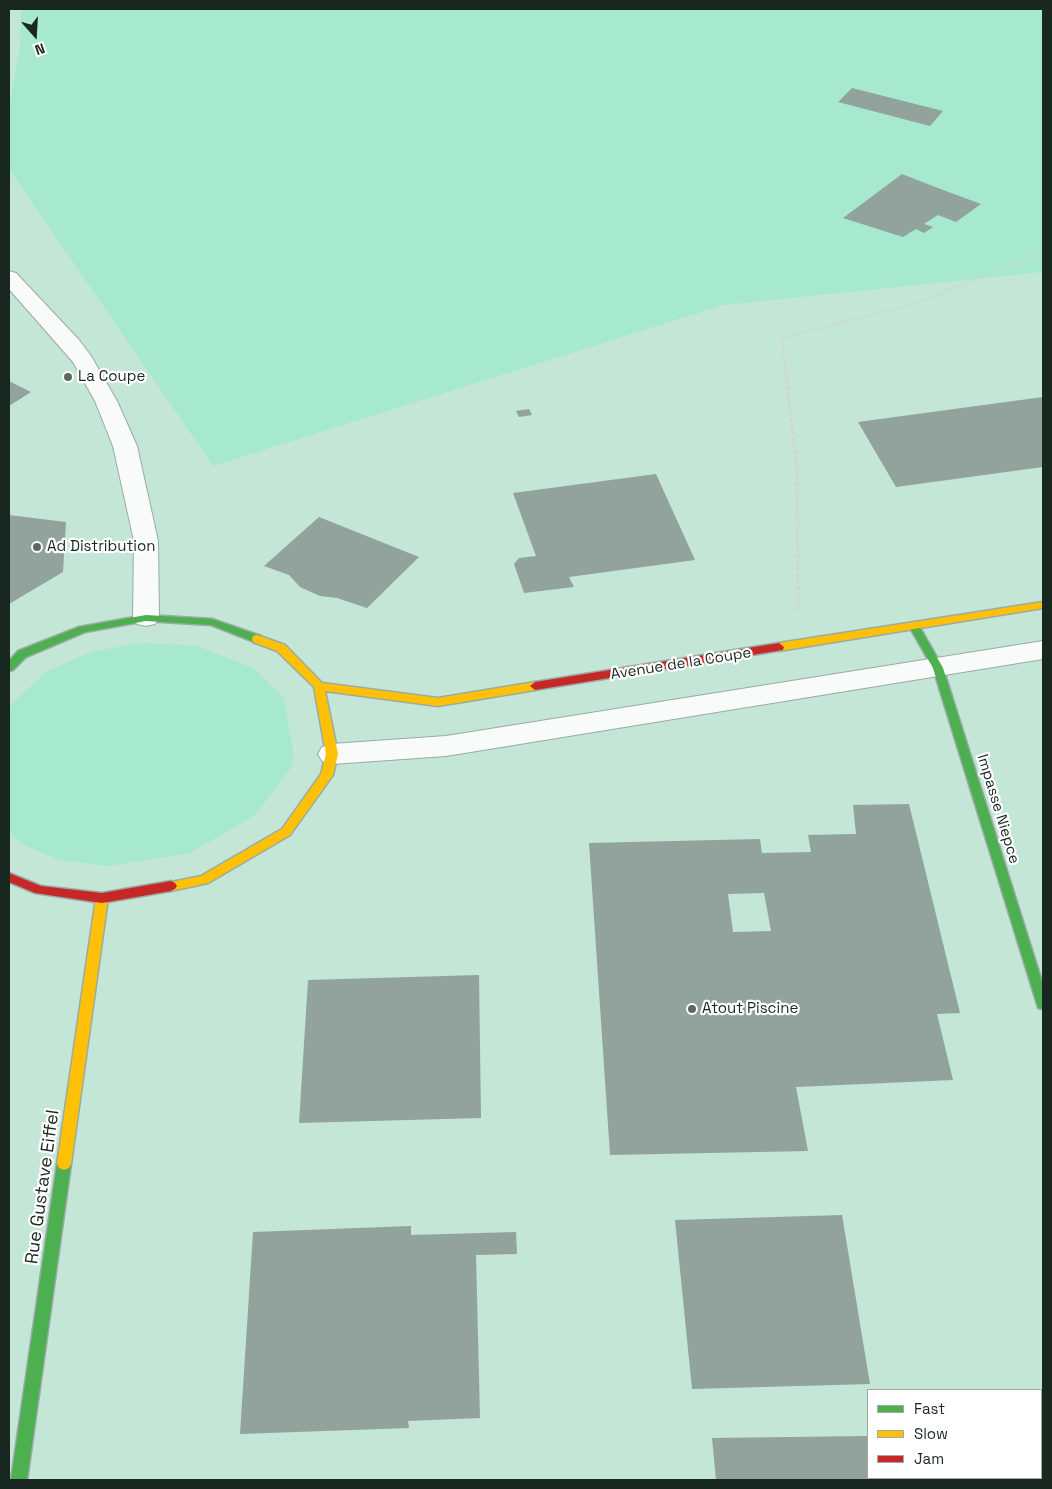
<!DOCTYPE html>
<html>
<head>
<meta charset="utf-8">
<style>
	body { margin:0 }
	#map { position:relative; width:1052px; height:1489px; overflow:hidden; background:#d0e5dc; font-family:"Space Grotesk",sans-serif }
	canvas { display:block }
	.frame { position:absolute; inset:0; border:10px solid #192721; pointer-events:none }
	.legend { position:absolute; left:867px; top:1389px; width:175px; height:90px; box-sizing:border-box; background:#fff; border:1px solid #a3a9a6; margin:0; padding:6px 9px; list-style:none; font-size:15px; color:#192721 }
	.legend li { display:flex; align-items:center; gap:10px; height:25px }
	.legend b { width:25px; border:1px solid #a3a9a6 }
	.north { position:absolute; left:10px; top:10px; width:50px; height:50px; -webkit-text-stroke:4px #fff; paint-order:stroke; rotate:161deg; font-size:14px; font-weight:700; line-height:20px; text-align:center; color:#192721 }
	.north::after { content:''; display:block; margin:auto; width:18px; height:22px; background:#192721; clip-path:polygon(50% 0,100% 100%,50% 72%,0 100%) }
</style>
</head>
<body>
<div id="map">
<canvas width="1052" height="1489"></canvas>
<div class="frame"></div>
<ul class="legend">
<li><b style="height:6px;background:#4caf50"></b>Fast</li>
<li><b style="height:6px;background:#ffc107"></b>Slow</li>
<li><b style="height:6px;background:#c62828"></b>Jam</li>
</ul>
<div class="north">N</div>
</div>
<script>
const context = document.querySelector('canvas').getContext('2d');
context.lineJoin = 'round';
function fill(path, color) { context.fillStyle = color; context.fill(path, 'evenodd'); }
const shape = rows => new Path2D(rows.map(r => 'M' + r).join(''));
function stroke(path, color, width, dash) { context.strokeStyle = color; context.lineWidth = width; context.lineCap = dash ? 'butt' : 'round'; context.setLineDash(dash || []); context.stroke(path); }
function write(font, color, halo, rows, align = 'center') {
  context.font = font + ' "Space Grotesk",sans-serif'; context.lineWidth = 4.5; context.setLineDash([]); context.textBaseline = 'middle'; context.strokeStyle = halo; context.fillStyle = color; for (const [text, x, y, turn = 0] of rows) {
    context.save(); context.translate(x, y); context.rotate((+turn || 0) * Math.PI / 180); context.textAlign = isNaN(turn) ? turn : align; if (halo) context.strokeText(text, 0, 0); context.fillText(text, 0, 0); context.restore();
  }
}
const built = shape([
	[9,9,21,9,20,47,9,107],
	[9,169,213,466,724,305,1043,272,1043,1480,9,1480],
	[868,1390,1041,1390,1041,1478,868,1478]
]);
const green = shape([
	[21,9,1043,9,1043,272,724,305,213,466,9,169,9,107,20,47],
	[143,643,197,646,253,668,283,697,294,755,290,769,255,815,190,853,108,866,60,860,23,845,9,832,9,707,46,672,93,651]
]);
const building = shape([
	[852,88,943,111,930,126,838,102],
	[902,174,943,190,981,204,956,222,938,215,924,224,933,227,924,233,916,229,903,237,843,218],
	[9,381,31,392,9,406],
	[1043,397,1043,467,896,487,858,422],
	[529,409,532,415,519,417,516,411],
	[656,474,695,560,569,577,574,587,524,593,514,564,519,558,536,556,513,493],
	[9,515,66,522,63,572,9,604],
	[319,517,419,557,367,608,337,598,320,596,300,587,289,575,264,566],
	[909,804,960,1013,937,1014,953,1080,796,1087,808,1151,610,1155,589,843,760,839,762,853,811,852,808,835,856,834,853,805],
	[764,893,771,931,733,932,728,894],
	[479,975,481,1118,299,1123,308,980],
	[842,1215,870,1384,692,1389,675,1220],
	[411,1226,411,1235,516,1232,517,1254,476,1255,480,1418,408,1421,409,1428,240,1434,253,1232],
	[1041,1433,1043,1433,1043,1480,933,1480,932,1478,1041,1478],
	[868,1436,868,1478,899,1478,899,1480,716,1480,712,1438]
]);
const pathFar1 = shape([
	[785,367,782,338,914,304,1043,252]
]);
const path = shape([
	[785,366,797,468,798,612]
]);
const street = shape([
	[9,271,16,273,79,340,91,356,117,401,137,446,158,541,159,618,155,624,146,626,137,624,133,618,134,541,113,446,95,401,73,362,9,289,9,271],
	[1043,641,1043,659,446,756,332,764,322,761,318,754,322,747,332,744,446,736,1043,641]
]);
const fast = shape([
	[146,615,212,619,261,636,262,639,257,643,211,625,146,621,85,632,26,657,13,670,9,671,9,661,18,651,79,627,146,615],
	[914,623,918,624,943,668,1043,985,1043,1009,1038,1008,1037,1004,933,668,909,626,914,623],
	[64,1158,69,1160,71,1164,27,1480,11,1480,57,1164,59,1160,64,1158]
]);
const slow = shape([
	[1043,602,1043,608,779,651,774,647,779,643,1043,602],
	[257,635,285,645,322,683,438,698,535,682,540,686,535,690,438,706,325,691,338,754,333,775,290,835,208,883,171,891,167,889,165,886,167,883,201,876,282,829,321,774,326,754,314,687,277,651,253,642,252,639,253,636,257,635],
	[102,893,106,895,108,898,71,1164,69,1168,64,1170,59,1168,57,1164,96,898,98,895,102,893]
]);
const jam = shape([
	[779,643,784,647,783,650,535,690,530,686,535,682,779,643],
	[9,873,41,886,102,893,171,881,175,883,177,886,175,889,171,891,102,903,35,893,9,882,9,873]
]);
const markers = [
	[68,377,5,"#596a62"],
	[37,547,5,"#596a62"],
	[692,1009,5,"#596a62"]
];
const poiNames = [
	["La Coupe",78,377],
	["Ad Distribution",47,547],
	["Atout Piscine",702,1009]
];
const streetNames = [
	["Avenue de la Coupe",681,664,-9],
	["Impasse Niepce",998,809,73]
];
const nearStreetnames = [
	["Rue Gustave Eiffel",43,1187,-82]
];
fill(built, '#c3e6d6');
fill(green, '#a6e9cf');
fill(building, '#92a29c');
stroke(street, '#9baba4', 2);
stroke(fast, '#9baba4', 3);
stroke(slow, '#9baba4', 3);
stroke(jam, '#9baba4', 3);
stroke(pathFar1, '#cfd5d3', 2, [2.5, 2]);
stroke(path, '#cfd5d3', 3, [4, 2.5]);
fill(street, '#f8fbfa');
fill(fast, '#4caf50');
fill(slow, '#ffc107');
fill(jam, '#c62828');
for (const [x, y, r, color] of markers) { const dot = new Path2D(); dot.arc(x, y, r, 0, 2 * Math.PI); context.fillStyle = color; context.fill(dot); stroke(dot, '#fff', 2); }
write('15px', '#192721', '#fff', poiNames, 'left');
write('15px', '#192721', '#fff', streetNames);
write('18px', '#192721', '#fff', nearStreetnames);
</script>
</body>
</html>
